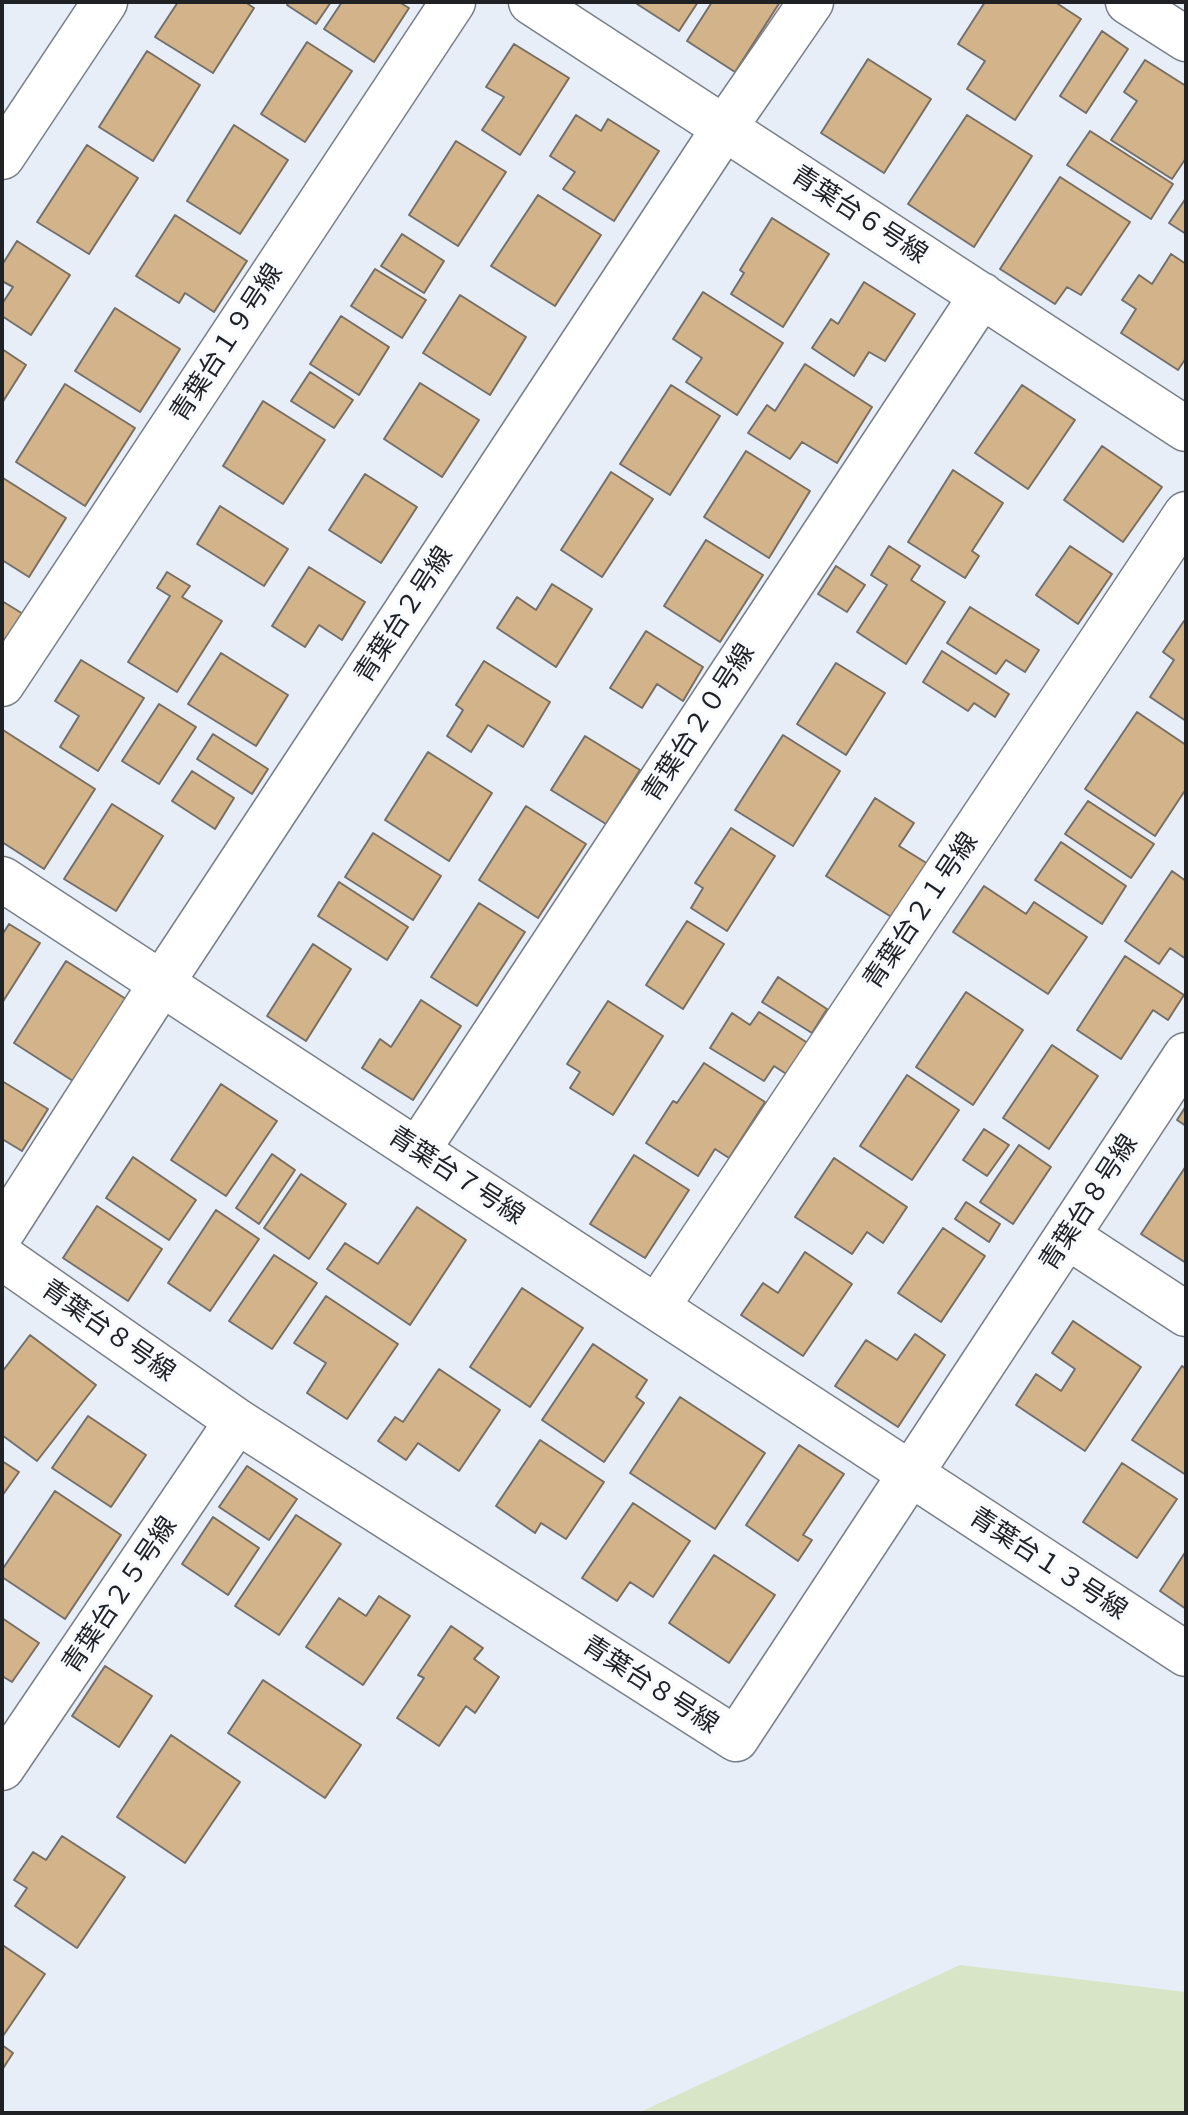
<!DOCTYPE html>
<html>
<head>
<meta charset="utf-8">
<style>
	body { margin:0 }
	#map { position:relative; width:1188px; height:2115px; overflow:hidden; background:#e7eef8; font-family:Cabin,sans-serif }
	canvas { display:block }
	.frame { position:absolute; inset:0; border:4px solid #1f2125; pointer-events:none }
</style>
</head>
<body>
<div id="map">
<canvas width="1188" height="2115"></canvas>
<div class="frame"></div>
</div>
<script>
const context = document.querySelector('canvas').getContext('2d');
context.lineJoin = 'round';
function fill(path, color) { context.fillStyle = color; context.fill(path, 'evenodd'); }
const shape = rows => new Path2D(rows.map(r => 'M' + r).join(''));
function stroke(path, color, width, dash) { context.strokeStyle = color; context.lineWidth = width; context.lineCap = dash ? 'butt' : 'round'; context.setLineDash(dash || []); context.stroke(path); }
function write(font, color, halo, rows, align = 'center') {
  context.font = font + ' Cabin,"Noto Sans JP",sans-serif'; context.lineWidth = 7; context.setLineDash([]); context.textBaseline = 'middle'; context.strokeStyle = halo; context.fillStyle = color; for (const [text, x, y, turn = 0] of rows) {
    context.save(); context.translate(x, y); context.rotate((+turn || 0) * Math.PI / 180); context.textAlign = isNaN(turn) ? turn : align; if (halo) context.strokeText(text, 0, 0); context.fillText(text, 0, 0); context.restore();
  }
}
const green = shape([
	[960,1965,1186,1992,1186,2113,638,2113]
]);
const building = shape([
	[178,2,245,2,254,8,213,73,155,37,178,2],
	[289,2,331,2,316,24,287,5,289,2],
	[342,2,399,2,409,8,374,62,324,29,342,2],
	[639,2,698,2,679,31,637,4,639,2],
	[712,2,780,2,735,72,687,41,712,2],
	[985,2,1055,2,1081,19,1015,120,967,89,985,61,958,44,985,2],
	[1102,31,1128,49,1086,113,1060,96,1102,31],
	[307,42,352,71,305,142,261,114,307,42],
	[514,44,569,78,520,155,482,130,504,97,486,87,514,44],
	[147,51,200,85,153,161,99,127,147,51],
	[868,59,931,99,884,173,821,133,868,59],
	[1145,60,1186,86,1186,158,1172,179,1111,140,1137,101,1124,92,1145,60],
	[576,115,601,131,608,119,659,151,614,221,563,189,575,172,550,156,576,115],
	[967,115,1032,156,974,247,908,204,967,115],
	[234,125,288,160,240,234,187,201,234,125],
	[1090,131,1173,184,1151,219,1067,165,1090,131],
	[456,141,506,172,458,246,409,215,456,141],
	[87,145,138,178,89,254,37,222,87,145],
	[1060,177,1130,222,1081,295,1067,287,1055,304,1000,269,1060,177],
	[538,195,601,235,555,306,491,266,538,195],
	[1186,198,1186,234,1169,223,1186,198],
	[175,215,247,261,214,312,185,293,179,303,136,276,175,215],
	[772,218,829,254,783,327,731,294,744,273,740,270,772,218],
	[402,234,444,261,424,293,381,266,402,234],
	[17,241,70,275,31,335,2,316,2,304,13,287,2,281,2,265,17,241],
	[1171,254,1186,264,1186,358,1178,370,1121,333,1136,309,1122,300,1139,275,1152,284,1171,254],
	[375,269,426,300,402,338,351,306,375,269],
	[864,282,915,314,885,361,869,352,854,376,812,348,831,319,838,324,864,282],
	[703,292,783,343,737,415,686,382,702,358,673,339,703,292],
	[460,295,526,337,490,395,423,353,460,295],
	[115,308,180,349,140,412,75,371,115,308],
	[341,316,389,347,359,395,310,364,341,316],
	[2,349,26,365,2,403,2,349],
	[805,364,872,407,837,463,802,442,790,459,748,433,767,405,775,411,805,364],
	[310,372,353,400,334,428,291,401,310,372],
	[420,383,479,420,442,477,384,439,420,383],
	[65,384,135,428,85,506,16,462,65,384],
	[671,385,720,416,670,495,620,464,671,385],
	[1022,385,1075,420,1028,489,975,453,1022,385],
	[263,401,325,440,283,504,223,466,263,401],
	[1102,446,1162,487,1123,542,1064,500,1102,446],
	[746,451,810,491,769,558,704,517,746,451],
	[953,470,1003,503,972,551,979,556,965,578,908,542,953,470],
	[611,472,653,499,602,577,561,550,611,472],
	[365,474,417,507,381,563,329,530,365,474],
	[3,478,66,518,29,577,2,560,3,478],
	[220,506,288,549,264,586,197,544,220,506],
	[706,540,763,575,720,642,664,606,706,540],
	[889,546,920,566,911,580,945,602,906,664,857,632,887,585,871,575,889,546],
	[1070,546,1112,574,1078,624,1036,595,1070,546],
	[836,566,865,585,847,612,818,594,836,566],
	[309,567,365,602,342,640,319,625,305,647,272,626,309,567],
	[167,572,190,586,182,597,222,621,177,692,128,662,170,596,157,588,167,572],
	[552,584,592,609,556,667,497,628,517,597,536,610,552,584],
	[2,601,28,617,2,656,2,601],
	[970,607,1039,650,1025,672,1006,660,996,674,947,643,970,607],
	[1184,621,1186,623,1186,721,1150,697,1174,660,1163,652,1184,621],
	[646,631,703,667,683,701,657,684,642,708,610,688,646,631],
	[942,651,1009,694,995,717,974,703,968,711,923,682,942,651],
	[221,653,288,695,256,746,188,704,221,653],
	[81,660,144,698,98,771,60,747,79,716,55,701,81,660],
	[484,661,550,702,523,747,488,725,471,752,447,736,463,710,456,705,484,661],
	[836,663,885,693,846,755,797,724,836,663],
	[159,704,196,727,159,784,122,761,159,704],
	[1137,712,1186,745,1186,789,1155,836,1085,789,1137,712],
	[3,730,95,789,44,869,2,842,3,730],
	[213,734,268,769,252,794,197,759,213,734],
	[783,735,840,771,793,846,735,810,783,735],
	[585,736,640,770,606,824,551,790,585,736],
	[428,752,492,793,449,861,385,820,428,752],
	[192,771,234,798,215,829,172,801,192,771],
	[875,798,914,823,899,846,928,864,893,918,826,876,875,798],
	[1088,801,1154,844,1131,878,1065,834,1088,801],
	[112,804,163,836,116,911,64,879,112,804],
	[526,806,586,844,538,918,479,880,526,806],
	[731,828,775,856,727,931,691,908,703,888,695,883,731,828],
	[373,833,441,876,413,920,345,877,373,833],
	[1061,842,1126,886,1102,924,1035,880,1061,842],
	[1172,871,1186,881,1186,959,1170,948,1159,964,1125,941,1172,871],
	[339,882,408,927,387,960,318,916,339,882],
	[984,886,1026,914,1034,902,1087,937,1048,994,953,932,984,886],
	[479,903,525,932,477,1006,431,977,479,903],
	[687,921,724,944,683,1009,646,985,687,921],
	[9,924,40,943,2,1003,2,935,9,924],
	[313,944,351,969,306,1041,267,1016,313,944],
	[1125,956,1184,995,1168,1020,1153,1010,1121,1059,1077,1030,1125,956],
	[66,961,126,999,73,1081,14,1043,66,961],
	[778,977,827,1009,812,1033,762,1002,778,977],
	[966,992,1023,1030,973,1105,916,1067,966,992],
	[421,1000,461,1026,413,1100,362,1068,380,1039,391,1047,421,1000],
	[608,1001,663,1036,613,1115,570,1088,580,1072,567,1064,608,1001],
	[759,1012,814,1047,794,1079,774,1066,764,1081,710,1048,732,1013,750,1025,759,1012],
	[1052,1045,1098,1076,1049,1149,1003,1118,1052,1045],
	[704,1063,765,1102,729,1158,715,1149,698,1176,646,1143,673,1101,677,1103,704,1063],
	[907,1075,959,1110,912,1180,860,1146,907,1075],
	[2,1081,48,1109,22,1151,2,1139,2,1081],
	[221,1084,277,1121,226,1196,171,1160,221,1084],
	[1186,1106,1186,1126,1177,1120,1186,1106],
	[984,1129,1009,1145,987,1176,963,1160,984,1129],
	[1019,1145,1051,1167,1013,1224,980,1202,1019,1145],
	[272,1154,295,1170,259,1224,236,1208,272,1154],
	[634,1155,689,1190,645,1258,590,1224,634,1155],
	[133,1157,196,1200,169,1240,106,1198,133,1157],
	[834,1158,907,1207,883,1243,867,1232,852,1254,795,1217,834,1158],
	[1186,1166,1186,1263,1141,1234,1186,1166],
	[301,1174,346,1204,309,1259,264,1228,301,1174],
	[966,1202,1000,1224,989,1242,955,1219,966,1202],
	[97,1206,162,1249,128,1301,63,1258,97,1206],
	[417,1207,466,1240,410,1325,327,1269,345,1243,378,1264,417,1207],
	[216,1210,259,1239,210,1311,168,1283,216,1210],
	[943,1228,985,1256,941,1322,898,1293,943,1228],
	[805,1252,852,1284,803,1356,741,1315,763,1283,778,1293,805,1252],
	[274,1255,317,1283,272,1349,229,1321,274,1255],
	[522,1288,583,1328,530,1407,470,1367,522,1288],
	[326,1296,398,1344,347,1419,307,1393,326,1363,294,1343,326,1296],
	[1073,1321,1141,1367,1085,1451,1016,1405,1036,1374,1061,1391,1075,1369,1052,1353,1073,1321],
	[915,1334,945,1355,898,1427,835,1386,866,1340,897,1360,915,1334],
	[30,1335,96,1385,37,1461,2,1435,2,1372,30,1335],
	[593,1344,647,1380,636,1397,644,1403,604,1462,542,1420,593,1344],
	[1182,1366,1186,1369,1186,1475,1132,1440,1182,1366],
	[439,1369,500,1410,459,1471,418,1443,406,1460,378,1441,395,1417,403,1422,439,1369],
	[680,1397,765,1453,715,1529,630,1473,680,1397],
	[88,1416,146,1455,111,1507,52,1468,88,1416],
	[540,1440,604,1482,566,1539,541,1523,535,1533,496,1506,540,1440],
	[799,1445,844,1474,803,1535,812,1540,798,1561,746,1525,799,1445],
	[2,1461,19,1472,2,1496,2,1461],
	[1122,1463,1177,1499,1137,1558,1083,1522,1122,1463],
	[247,1466,297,1499,269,1540,219,1507,247,1466],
	[55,1491,121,1535,65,1619,2,1577,2,1570,55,1491],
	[633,1503,690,1541,653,1597,630,1582,617,1601,582,1578,633,1503],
	[296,1515,341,1544,279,1635,235,1606,296,1515],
	[213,1517,259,1548,228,1595,182,1564,213,1517],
	[1186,1551,1186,1609,1160,1591,1186,1551],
	[714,1555,775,1595,729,1663,669,1623,714,1555],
	[379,1596,410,1616,363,1685,306,1647,339,1598,366,1616,379,1596],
	[2,1618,39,1643,12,1682,2,1676,2,1618],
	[451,1626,483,1648,474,1659,499,1677,475,1713,466,1706,439,1746,397,1718,424,1678,418,1675,451,1626],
	[105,1666,152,1696,119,1747,72,1716,105,1666],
	[263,1680,361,1745,325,1798,228,1733,263,1680],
	[171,1735,240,1782,185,1863,117,1817,171,1735],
	[62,1836,125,1877,77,1948,15,1906,27,1888,14,1880,33,1852,46,1860,62,1836],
	[4,1946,45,1974,3,2036,2,1948,4,1946],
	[2,2045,13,2053,2,2070,2,2045]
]);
const minor = shape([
	[531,2,1186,429],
	[1128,2,1186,39],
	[2,157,105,2],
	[2,684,453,2],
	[2,879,1186,1654],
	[417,1151,982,295],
	[2,1232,161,984,725,127,811,2],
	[1067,1236,1186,1314],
	[2,1257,237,1421,736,1739,1186,1055],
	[657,1307,1186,514],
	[2,1768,237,1421]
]);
const streetNames = [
	["青葉台６号線",859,215,33],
	["青葉台１９号線",227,343,-57],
	["青葉台２号線",404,615,-57],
	["青葉台２０号線",699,723,-57],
	["青葉台２１号線",921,911,-56],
	["青葉台７号線",456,1176,33],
	["青葉台８号線",1089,1203,-57],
	["青葉台８号線",108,1331,35],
	["青葉台１３号線",1048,1564,33],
	["青葉台２５号線",120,1595,-56],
	["青葉台８号線",650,1685,33]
];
fill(green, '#d8e5c7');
fill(building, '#d3b48a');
stroke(building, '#766f67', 2);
stroke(minor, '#797f88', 47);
stroke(minor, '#fff', 44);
write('26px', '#1f2125', '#f8fbff', streetNames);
</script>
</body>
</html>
